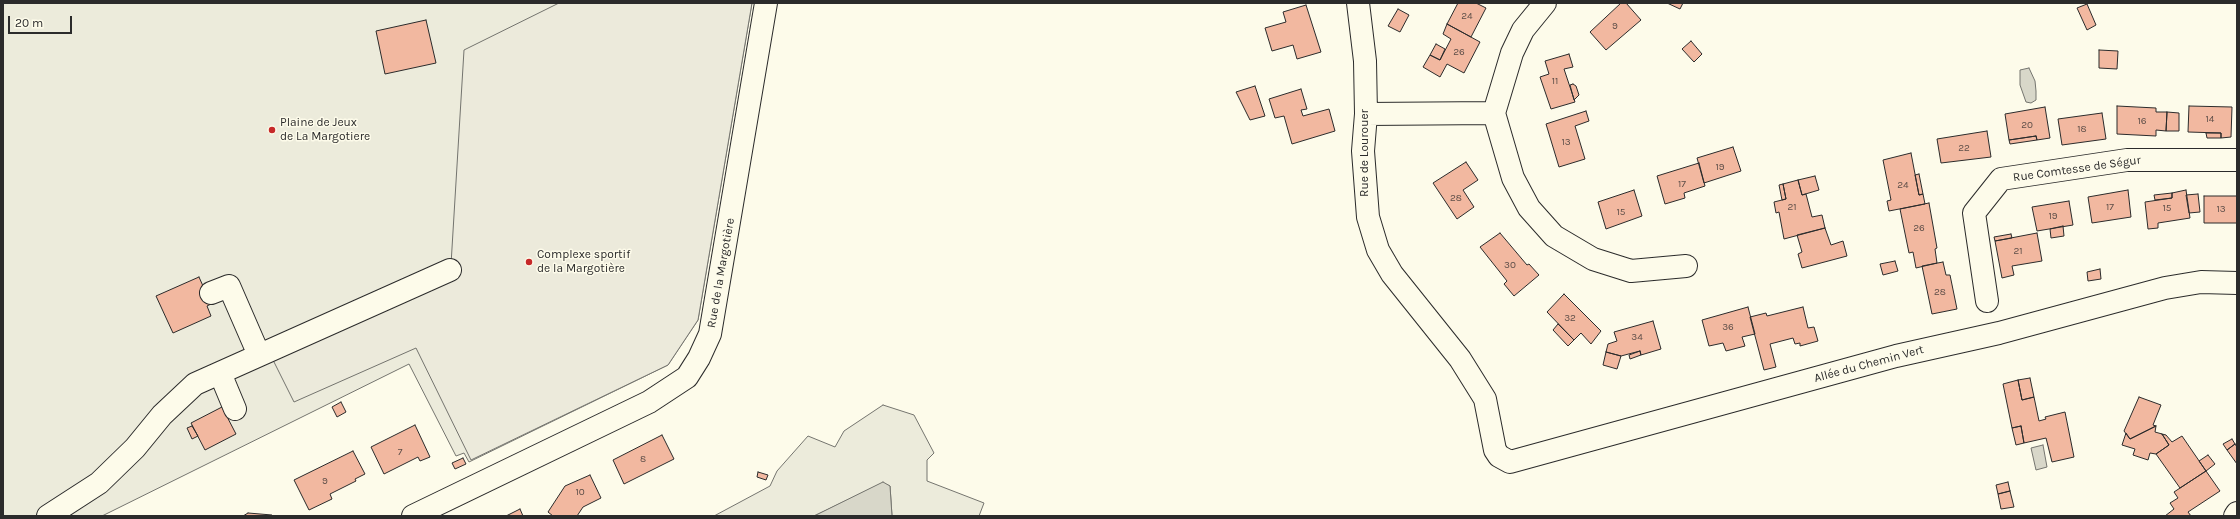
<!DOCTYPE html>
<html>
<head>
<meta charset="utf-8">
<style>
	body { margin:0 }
	#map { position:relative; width:2240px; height:519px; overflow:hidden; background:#fdfbea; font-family:Karla,sans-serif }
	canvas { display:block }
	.frame { position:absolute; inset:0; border:4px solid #2b2b2b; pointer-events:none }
	.scale { position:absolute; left:8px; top:16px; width:64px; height:18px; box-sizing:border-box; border:2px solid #2b2b2b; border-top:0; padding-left:5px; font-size:12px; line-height:14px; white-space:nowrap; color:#2b2b2b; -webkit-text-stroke:3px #fdfbea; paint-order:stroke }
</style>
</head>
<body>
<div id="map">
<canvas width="2240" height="519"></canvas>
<div class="frame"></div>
<div class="scale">20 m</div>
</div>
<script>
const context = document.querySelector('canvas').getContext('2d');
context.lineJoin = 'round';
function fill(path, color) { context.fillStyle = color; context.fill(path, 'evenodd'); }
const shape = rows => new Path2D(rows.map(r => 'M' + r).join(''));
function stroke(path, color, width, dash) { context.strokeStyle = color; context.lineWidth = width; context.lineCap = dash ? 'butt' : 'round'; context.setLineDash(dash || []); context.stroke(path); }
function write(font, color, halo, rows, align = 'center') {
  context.font = font + ' Karla,sans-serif'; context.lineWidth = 3; context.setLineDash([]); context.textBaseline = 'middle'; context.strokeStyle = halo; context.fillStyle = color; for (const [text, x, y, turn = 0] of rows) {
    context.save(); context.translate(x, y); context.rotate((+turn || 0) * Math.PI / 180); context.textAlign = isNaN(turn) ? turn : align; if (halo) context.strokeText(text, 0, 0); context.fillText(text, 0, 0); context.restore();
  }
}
const green = shape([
	[3,3,752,3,698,320,668,365,469,462,464,453,456,456,409,364,102,516,3,516,3,3],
	[883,405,914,415,934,453,927,460,927,481,984,503,979,516,892,516,890,486,883,483,814,516,714,516,770,486,777,471,808,436,835,447,844,431,883,405]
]);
const parking = shape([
	[559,3,752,3,698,320,668,365,471,460,416,348,294,402,273,360,450,281,464,50,559,3]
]);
const water = shape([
	[2029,68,2035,81,2036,91,2036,100,2031,103,2026,102,2020,85,2020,70,2029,68],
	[2043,445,2047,467,2036,470,2031,448,2043,445],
	[883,482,890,486,892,516,814,516,883,482]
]);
const building = shape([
	[1458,3,1476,3,1486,8,1471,37,1447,24,1458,3],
	[1621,3,1626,3,1641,20,1606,50,1590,32,1621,3],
	[1667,3,1683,3,1680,9,1667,3],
	[2087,4,2096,25,2087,30,2077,8,2087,4],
	[1306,5,1321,52,1297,59,1293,45,1272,51,1265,28,1286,22,1283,12,1306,5],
	[1398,9,1409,15,1400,32,1388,26,1398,9],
	[426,20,436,63,385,74,376,31,426,20],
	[1447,24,1480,42,1464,73,1447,64,1440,77,1423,67,1430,55,1440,60,1451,39,1443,34,1447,24],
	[1691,41,1702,54,1694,62,1682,49,1691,41],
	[1436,44,1445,49,1440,60,1430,55,1436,44],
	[2099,50,2118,51,2117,69,2099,68,2099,50],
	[1569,54,1573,67,1564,69,1575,102,1551,109,1540,77,1549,74,1545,61,1569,54],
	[1573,84,1576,86,1579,95,1574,100,1570,85,1573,84],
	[1255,86,1265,116,1250,120,1236,92,1255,86],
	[1301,89,1307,109,1301,110,1303,116,1329,109,1335,131,1292,144,1284,116,1275,118,1269,99,1301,89],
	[2117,106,2156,108,2156,112,2167,112,2166,131,2156,130,2156,136,2117,134,2117,106],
	[2189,106,2232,107,2231,137,2221,138,2221,133,2188,132,2189,106],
	[2045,107,2050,138,2037,140,2036,136,2009,140,2005,114,2045,107],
	[1586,111,1589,121,1575,126,1585,159,1559,167,1546,124,1586,111],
	[2167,112,2179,113,2179,131,2166,131,2167,112],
	[2102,113,2106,139,2062,145,2058,119,2102,113],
	[1987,131,1991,157,1941,163,1937,139,1987,131],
	[2206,133,2221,133,2221,138,2207,138,2206,133],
	[2036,136,2037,140,2010,144,2009,140,2036,136],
	[1733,147,1741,171,1704,183,1697,158,1733,147],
	[1911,153,1919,195,1923,194,1925,204,1889,211,1887,201,1891,200,1883,160,1911,153],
	[1466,162,1478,180,1463,190,1474,207,1457,219,1433,183,1466,162],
	[1699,163,1705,186,1684,193,1685,198,1665,204,1657,176,1699,163],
	[1919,174,1923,194,1919,195,1915,175,1919,174],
	[1815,176,1819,190,1802,195,1798,180,1815,176],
	[1798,180,1802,195,1806,194,1812,217,1822,215,1825,228,1784,239,1779,212,1776,213,1774,202,1786,199,1783,184,1798,180],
	[1783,184,1786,199,1782,200,1779,185,1783,184],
	[1634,190,1642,216,1606,229,1598,202,1634,190],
	[2128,190,2131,217,2092,223,2088,197,2128,190],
	[2186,190,2190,218,2158,223,2158,228,2148,229,2145,202,2172,198,2172,193,2186,190],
	[2172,193,2172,198,2155,200,2154,195,2172,193],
	[2198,194,2200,212,2189,213,2186,195,2198,194],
	[2204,196,2237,196,2237,223,2204,223,2204,196],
	[2069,201,2073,225,2037,231,2032,207,2069,201],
	[1929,203,1937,248,1935,249,1937,263,1916,268,1913,252,1909,253,1900,209,1929,203],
	[2063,226,2064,236,2051,238,2050,229,2063,226],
	[1825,228,1831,245,1843,241,1847,256,1802,268,1798,254,1802,252,1797,235,1825,228],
	[1500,233,1527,265,1529,264,1539,275,1514,296,1504,284,1507,281,1480,247,1500,233],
	[2037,233,2042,261,2012,266,2014,275,2002,278,1995,241,2037,233],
	[2011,234,2012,238,1995,241,1994,237,2011,234],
	[1895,261,1898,271,1883,275,1880,264,1895,261],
	[1943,262,1946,275,1950,275,1957,309,1932,314,1922,266,1943,262],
	[2100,269,2101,279,2088,281,2087,272,2100,269],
	[199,277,211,304,207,306,211,316,173,333,156,296,199,277],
	[1564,294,1601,331,1591,344,1581,333,1574,340,1547,312,1564,294],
	[1748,307,1755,334,1742,337,1745,346,1726,351,1723,343,1709,346,1702,320,1748,307],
	[1803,307,1808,328,1814,327,1818,341,1800,346,1800,343,1795,344,1793,338,1770,344,1776,367,1764,370,1750,317,1766,313,1767,316,1803,307],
	[1653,321,1661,349,1641,355,1640,351,1621,356,1606,352,1608,344,1617,341,1614,332,1653,321],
	[1558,324,1574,340,1568,346,1553,330,1558,324],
	[1640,351,1641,355,1630,359,1629,355,1640,351],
	[1606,352,1621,356,1617,369,1603,365,1606,352],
	[2030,378,2034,397,2022,400,2018,380,2030,378],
	[2018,380,2022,400,2034,397,2039,421,2046,419,2045,417,2065,412,2074,457,2052,462,2046,438,2024,443,2021,426,2012,428,2003,384,2018,380],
	[2139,397,2161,405,2153,425,2156,426,2130,439,2124,431,2139,397],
	[341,402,346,412,337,417,332,407,341,402],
	[222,407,236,434,205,450,191,423,222,407],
	[415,425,430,457,420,461,418,457,384,474,371,447,415,425],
	[192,426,198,436,192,439,187,428,192,426],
	[2021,426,2024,443,2016,445,2012,428,2021,426],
	[2156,426,2155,432,2162,434,2169,445,2156,454,2150,453,2148,460,2133,455,2135,449,2122,445,2126,433,2130,439,2156,426],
	[2162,434,2166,435,2172,442,2182,436,2206,471,2180,488,2156,454,2169,445,2162,434],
	[662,435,674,459,624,484,613,460,662,435],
	[2232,439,2235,444,2227,450,2223,444,2232,439],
	[2235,444,2237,447,2237,464,2227,450,2235,444],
	[353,451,365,474,355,479,356,481,330,494,332,499,309,510,294,480,353,451],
	[2208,455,2215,464,2206,471,2199,461,2208,455],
	[463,458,466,464,455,469,452,463,463,458],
	[2206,471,2220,491,2188,512,2191,516,2165,516,2174,509,2170,503,2178,498,2174,492,2206,471],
	[758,472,768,475,766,480,757,477,758,472],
	[590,475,601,498,583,507,577,516,553,516,548,512,565,486,590,475],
	[2008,482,2010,491,1998,494,1996,485,2008,482],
	[2010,491,2014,507,2001,509,1998,494,2010,491],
	[520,509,523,516,506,516,520,509],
	[248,513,272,515,272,516,243,516,248,513]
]);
const minor = shape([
	[1358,3,1365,61,1366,114,1363,151,1368,217,1378,250,1392,274,1460,359,1485,399,1495,450,1499,456,1510,462,1896,356,1999,333,2165,288,2201,282,2237,283],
	[1545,3,1523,30,1512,53,1494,113,1513,178,1529,208,1554,236,1593,259,1631,271,1686,266],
	[1366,114,1494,113],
	[211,293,229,286,259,355],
	[1987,301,1974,213,2001,179,2127,160,2237,160],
	[220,373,235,409],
	[48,516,99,483,135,448,162,415,195,384,450,270],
	[413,516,649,402,687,377,699,358,710,334,766,3],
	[2235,516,2237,513]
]);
const markers = [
	[272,130,4,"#c62828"],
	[529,262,4,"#c62828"]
];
const numberNames = [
	["24",1467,16],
	["9",1615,26],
	["26",1459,52],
	["11",1555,81],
	["14",2210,119],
	["16",2142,121],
	["20",2027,125],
	["18",2082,129],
	["13",1566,142],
	["22",1964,148],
	["19",1720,167],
	["17",1682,184],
	["24",1903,185],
	["28",1456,198],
	["21",1792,207],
	["17",2110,207],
	["15",2167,208],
	["13",2221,209],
	["15",1621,212],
	["19",2053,216],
	["26",1919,228],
	["21",2018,251],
	["30",1510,265],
	["28",1940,292],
	["32",1570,318],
	["36",1728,327],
	["34",1637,337],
	["7",400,452],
	["8",643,459],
	["9",325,481],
	["10",580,492]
];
const poiNames = [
	["Plaine de Jeux",280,123],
	["de La Margotiere",280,137],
	["Complexe sportif",537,255],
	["de la Margotière",537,269]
];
const streetNames = [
	["Rue de Lourouer",1365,153,-90],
	["Rue Comtesse de Ségur",2077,169,-8],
	["Rue de la Margotière",721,273,-80],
	["Allée du Chemin Vert",1869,364,-15]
];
fill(green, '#ecebdb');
stroke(green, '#74746e', 1);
fill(parking, '#eceadb');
stroke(parking, '#74746e', 1);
fill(water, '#d8d7c9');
stroke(water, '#74746e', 1);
fill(building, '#f2b8a0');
stroke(building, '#2b2b2b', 1);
stroke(minor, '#2b2b2b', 24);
stroke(minor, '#fdfbea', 22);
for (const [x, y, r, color] of markers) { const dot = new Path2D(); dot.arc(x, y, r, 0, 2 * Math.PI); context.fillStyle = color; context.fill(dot); stroke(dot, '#fdfbea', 1.5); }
write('10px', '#5d4e48', null, numberNames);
write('12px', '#2b2b2b', '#fdfbea', poiNames, 'left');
write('12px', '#2b2b2b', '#fdfbea', streetNames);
</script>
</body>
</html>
